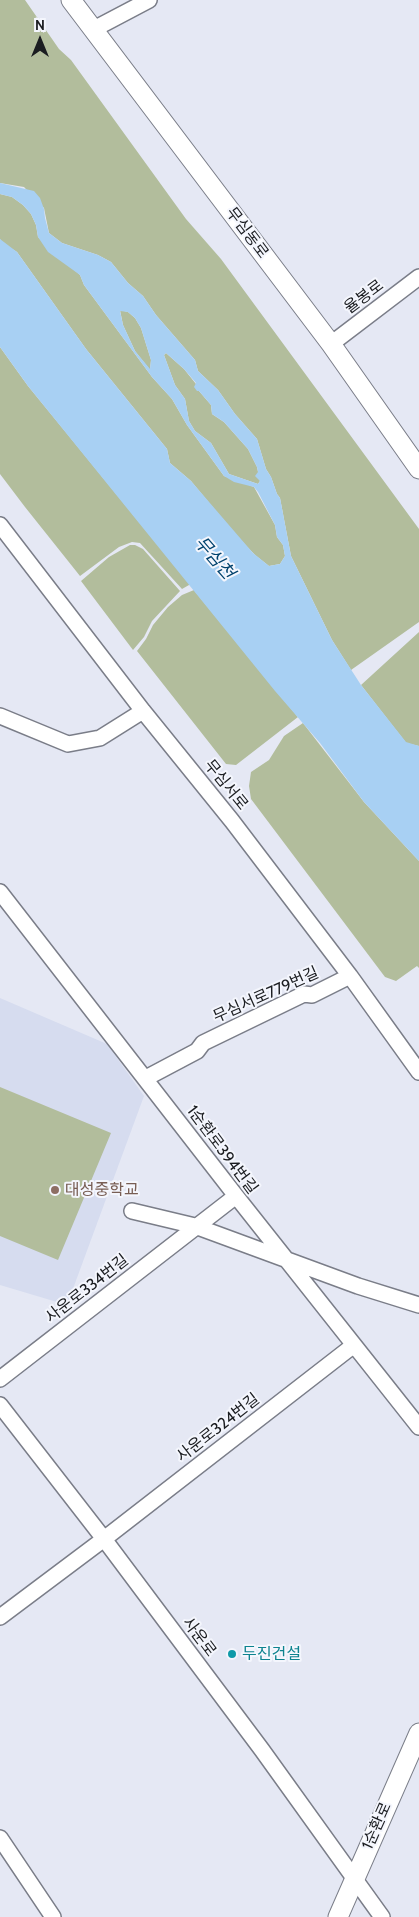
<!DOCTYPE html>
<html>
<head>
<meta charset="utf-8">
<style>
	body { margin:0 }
	#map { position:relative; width:419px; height:1917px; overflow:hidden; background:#e5e8f4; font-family:Cabin,sans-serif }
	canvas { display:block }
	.north { position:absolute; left:15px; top:15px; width:50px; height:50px; -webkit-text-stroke:4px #f4f6fd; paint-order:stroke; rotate:0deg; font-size:14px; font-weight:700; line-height:20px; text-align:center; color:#1b1d21 }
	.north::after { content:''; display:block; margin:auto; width:18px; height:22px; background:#1b1d21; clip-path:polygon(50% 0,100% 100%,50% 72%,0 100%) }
</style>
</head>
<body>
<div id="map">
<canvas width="419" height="1917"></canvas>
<div class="north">N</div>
</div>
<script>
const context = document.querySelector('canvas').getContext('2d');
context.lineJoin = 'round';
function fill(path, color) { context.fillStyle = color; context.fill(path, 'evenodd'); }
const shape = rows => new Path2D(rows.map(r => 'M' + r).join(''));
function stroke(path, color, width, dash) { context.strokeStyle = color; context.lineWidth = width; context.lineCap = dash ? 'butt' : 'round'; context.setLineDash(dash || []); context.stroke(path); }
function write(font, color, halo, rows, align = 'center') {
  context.font = font + ' Cabin,"Noto Sans KR",sans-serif'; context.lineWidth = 4; context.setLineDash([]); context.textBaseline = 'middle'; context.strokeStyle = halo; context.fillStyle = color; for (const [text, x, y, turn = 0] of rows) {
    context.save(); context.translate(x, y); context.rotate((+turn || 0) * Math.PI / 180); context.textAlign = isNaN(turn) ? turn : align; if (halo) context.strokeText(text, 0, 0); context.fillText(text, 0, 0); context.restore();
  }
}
const built = shape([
	[0,998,107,1044,144,1096,67,1305,0,1285]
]);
const green = shape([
	[0,0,25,0,59,49,71,60,186,219,221,259,419,529,419,622,351,670,332,640,291,556,280,498,277,494,271,477,266,469,257,439,235,414,218,390,198,371,195,360,156,315,143,296,128,283,111,262,98,255,62,243,49,233,44,208,24,187,0,183],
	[0,194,12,197,23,205,31,214,36,225,38,237,80,275,84,285,152,377,172,399,187,425,224,476,254,487,275,525,277,537,283,545,285,556,280,564,269,566,255,555,233,532,191,481,170,463,167,449,86,349,17,252,2,243,0,239],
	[120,310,128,312,135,318,141,328,151,360,150,370,135,351,123,325],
	[0,347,28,386,190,584,189,585,182,589,140,543,132,542,119,547,80,576,25,507,0,474],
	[166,353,184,369,196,384,199,391,211,405,212,414,224,422,248,449,257,467,260,481,258,484,229,474,211,443,195,431,189,421,185,399,175,385,164,355],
	[130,545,135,545,143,549,180,591,152,621,144,637,133,650,81,581,109,557],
	[194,590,298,717,236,765,226,764,137,651,146,639,153,625,168,607,182,595],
	[419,632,419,746,406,743,361,685],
	[303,723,364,802,419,861,419,968,417,966,396,981,385,977,251,799,249,786,251,772,269,760,284,736],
	[0,1087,111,1133,58,1260,0,1236]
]);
const water = shape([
	[0,183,34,191,40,198,44,209,45,218,49,233,62,243,98,255,111,262,128,283,143,296,156,315,195,360,198,371,218,390,235,414,257,439,266,469,271,477,277,494,280,498,291,556,332,640,361,685,406,742,419,746,419,861,364,802,320,743,275,691,28,386,0,347,0,239,17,252,86,349,167,449,170,463,191,481,253,553,269,566,280,564,285,556,283,545,277,537,275,525,258,492,254,487,234,482,224,476,187,425,172,399,152,377,84,285,80,275,48,252,38,237,36,225,31,214,23,205,12,197,0,194],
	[120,311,128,312,135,318,141,328,151,360,150,369,135,351,123,325],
	[166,353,184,369,196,383,194,387,197,391,199,391,211,405,212,414,224,422,248,449,257,467,258,472,255,476,260,481,258,484,229,474,211,443,195,431,189,421,185,399,175,385,164,355]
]);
const minor = shape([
	[94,29,149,0],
	[331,344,419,277],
	[0,525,143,711,232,821,350,976,419,1072],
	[0,716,68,744,100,738,143,711],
	[0,892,236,1196,419,1427],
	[146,1078,197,1051,203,1043,304,994,312,995,350,976],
	[132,1211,195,1226,358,1286,419,1305],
	[0,1379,236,1196],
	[0,1405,104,1539,262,1750,382,1917],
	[0,1617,104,1539,354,1345],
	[0,1838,53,1917]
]);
const major = shape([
	[71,0,331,344,419,469],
	[338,1917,419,1733]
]);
const markers = [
	[55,1190,5,"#8d6e63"],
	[232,1654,5,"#0f9aa8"]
];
const streetNames = [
	["무심동로",247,233,53],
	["율봉로",364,297,-37],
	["무심서로",226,785,51],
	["무심서로779번길",266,995,-24],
	["1순환로394번길",222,1150,53],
	["사운로334번길",87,1289,-38],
	["사운로324번길",218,1428,-38],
	["사운로",199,1637,53],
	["1순환로",377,1826,-66]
];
const educationNames = [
	["대성중학교",65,1190]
];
const cultureNames = [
	["두진건설",242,1654]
];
const waterNames = [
	["무심천",214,558,49]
];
fill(built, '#d6dcef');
fill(green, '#b2bd9c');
fill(water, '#a8d0f3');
stroke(minor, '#7a7d88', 18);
stroke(major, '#7a7d88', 21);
stroke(minor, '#fff', 15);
stroke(major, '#fff', 19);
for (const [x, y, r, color] of markers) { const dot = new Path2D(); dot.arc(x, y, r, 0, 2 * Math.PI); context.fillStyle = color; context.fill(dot); stroke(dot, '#f4f6fd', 2); }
write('16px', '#1b1d21', '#f4f6fd', streetNames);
write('16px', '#785e54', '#f4f6fd', educationNames, 'left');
write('16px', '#0d838f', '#f4f6fd', cultureNames, 'left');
write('italic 18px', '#00426d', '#f4f6fd', waterNames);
</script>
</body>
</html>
